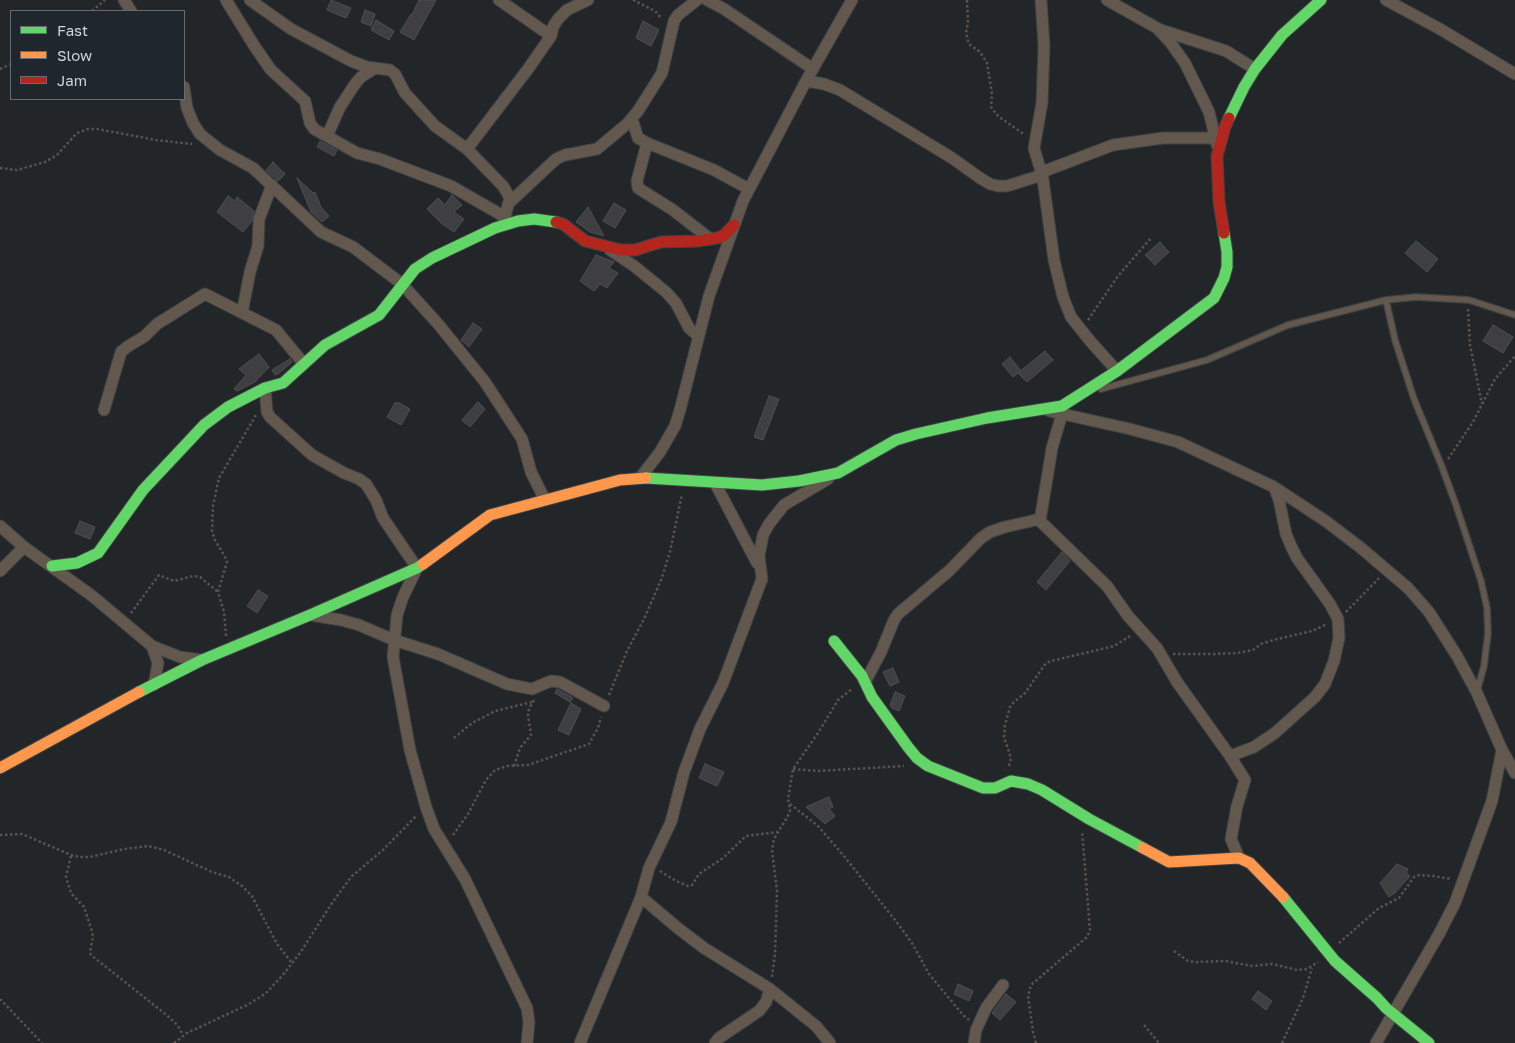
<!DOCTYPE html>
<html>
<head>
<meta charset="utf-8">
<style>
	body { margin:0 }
	#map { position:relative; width:1515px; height:1043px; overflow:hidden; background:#222629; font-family:"Golos Text",sans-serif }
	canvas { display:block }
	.legend { position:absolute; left:10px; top:10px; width:175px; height:90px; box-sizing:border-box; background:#1f262c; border:1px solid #656b70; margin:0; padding:6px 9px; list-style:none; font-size:15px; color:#ced3d7 }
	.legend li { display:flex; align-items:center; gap:10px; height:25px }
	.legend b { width:25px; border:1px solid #656b70 }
</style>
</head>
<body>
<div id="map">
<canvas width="1515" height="1043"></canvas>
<ul class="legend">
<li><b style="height:6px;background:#63d668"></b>Fast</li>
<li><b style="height:6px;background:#ff974d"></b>Slow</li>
<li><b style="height:6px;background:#b3261e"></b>Jam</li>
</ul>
</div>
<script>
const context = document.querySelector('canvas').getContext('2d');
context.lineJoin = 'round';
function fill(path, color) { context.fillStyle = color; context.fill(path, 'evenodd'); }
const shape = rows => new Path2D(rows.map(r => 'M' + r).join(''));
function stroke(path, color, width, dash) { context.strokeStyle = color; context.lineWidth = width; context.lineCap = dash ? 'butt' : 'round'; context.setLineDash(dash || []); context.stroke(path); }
const building = shape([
	[331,0,351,8,346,18,327,10,331,0],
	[419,0,436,0,414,40,400,32,411,14,412,15,419,0],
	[365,10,375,14,371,26,361,22,365,10],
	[376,20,394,31,389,40,371,30,376,20],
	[643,21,659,30,651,46,636,38,643,21],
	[320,141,337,150,334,156,317,147,320,141],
	[273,162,285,174,278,181,266,170,273,162],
	[297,178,313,193,315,192,321,207,329,216,322,222,311,212,297,178],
	[452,195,462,205,454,212,464,219,454,232,441,223,427,209,438,198,445,205,452,195],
	[228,196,235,201,237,197,254,211,251,222,243,232,217,212,228,196],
	[614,203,626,210,615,228,603,221,614,203],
	[588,207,604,236,590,232,576,222,588,207],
	[1416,241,1438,259,1427,272,1405,253,1416,241],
	[1160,242,1169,252,1155,265,1145,255,1160,242],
	[596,255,614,262,609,268,618,273,607,288,600,284,594,291,580,281,596,255],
	[473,323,482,329,469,347,461,340,473,323],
	[1493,325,1513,337,1503,353,1483,341,1493,325],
	[1045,351,1053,360,1027,382,1018,373,1045,351],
	[259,354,269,367,255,382,237,391,234,389,246,375,239,369,259,354],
	[1010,357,1021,371,1013,377,1002,364,1010,357],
	[290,359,292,362,278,374,275,375,272,370,290,359],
	[769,396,779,399,763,440,754,437,769,396],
	[478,402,485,409,470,427,462,420,478,402],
	[395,403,399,403,410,409,401,425,387,417,395,403],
	[80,521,95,527,90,539,75,533,80,521],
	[1062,552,1070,561,1046,590,1037,582,1062,552],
	[258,590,268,596,257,613,247,606,258,590],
	[893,668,899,682,890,686,883,672,893,668],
	[557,689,573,698,570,702,555,693,557,689],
	[895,692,905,696,899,711,892,708,890,705,895,692],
	[571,703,581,709,569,735,558,730,571,703],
	[705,764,724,772,717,786,699,778,705,764],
	[829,797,833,807,829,809,835,816,825,824,806,807,829,797],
	[1397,864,1408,869,1406,873,1410,876,1395,893,1389,897,1380,883,1397,864],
	[958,984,973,991,969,1001,954,994,958,984],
	[1258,991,1272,1001,1266,1010,1252,999,1258,991],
	[1006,994,1016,1002,1000,1020,992,1013,1006,994]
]);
const path = shape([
	[633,0,655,11,662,19],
	[967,0,968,23,966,33,969,44,980,52,987,63,992,94,991,107,998,116,1025,135],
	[92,11,105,0],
	[0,69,11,64],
	[0,168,17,170,45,162,57,155,77,133,88,129,97,129,156,140,192,144],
	[1468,309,1470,345,1482,404],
	[1088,320,1118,276,1151,238],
	[1448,459,1473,422,1495,379,1515,356],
	[1346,612,1379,578],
	[131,613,159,575,174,581,193,576,200,577,218,592],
	[226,636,224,612,218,592,227,562,225,557,215,540,212,531,213,506,219,478,256,415],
	[1173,654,1215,654,1237,653,1253,650,1261,644,1273,640,1312,631,1327,624],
	[609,695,627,651,644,619,661,580,670,552,682,494],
	[454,738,472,723,484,717,495,711,532,702],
	[514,766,520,748,531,735,528,715,529,709,534,700],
	[1009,766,1011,758,1004,737,1005,725,1010,707,1013,703,1025,693,1046,663,1051,661,1114,646,1130,636],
	[793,769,818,771,904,766],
	[790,804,818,826,844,856,895,920,912,943,929,974,963,1015,969,1020],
	[0,835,22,834,71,855,80,857,90,857,124,849,148,846,164,850,212,872,229,877,242,886,252,896,277,944,292,963],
	[453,835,468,814,486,780,495,770,507,766,528,765,589,744,598,728,601,717],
	[71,856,66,877,71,893,84,907,92,931,93,937,90,952,91,955,169,1017,178,1026,183,1035],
	[660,871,676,881,688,886,692,885,699,874,723,858,746,836,777,832],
	[1339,943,1379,908,1399,898,1414,877,1419,875,1433,876,1451,879],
	[1174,951,1188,961,1196,962,1225,961,1252,966,1272,964,1297,970,1307,969,1318,962],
	[772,977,775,954,777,891,772,850,774,839,788,816,790,810,788,799,793,769,818,733,838,700,852,689],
	[0,999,42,1043],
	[1144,1025,1159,1043],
	[174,1043,187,1033,247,1005,265,994,282,976,300,953,332,903,352,876,383,850,417,815],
	[1036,1043,1033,1032,1028,996,1031,985,1087,937,1090,930,1082,831],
	[1282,1043,1303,998,1312,968]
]);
const lane = shape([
	[1386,300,1395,340,1414,399,1442,467,1456,505,1481,581,1487,608,1488,633,1484,666,1477,691],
	[1101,389,1207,360,1288,325,1386,300,1416,297,1469,300,1515,315]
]);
const street = shape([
	[124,0,131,11],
	[226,0,255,47,271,70,305,101,310,123,314,129,357,153,380,159,451,186,505,217],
	[250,0,291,29,351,61,367,67,390,70,395,74,405,93,435,126,467,149,503,186,510,198,503,224],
	[499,0,551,36],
	[707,0,724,9,813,69],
	[1041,0,1044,46,1042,103,1034,148,1042,175],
	[1107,0,1157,28,1170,42,1185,63,1209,112,1217,145],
	[1386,0,1440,29,1515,74],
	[1158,29,1226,51,1255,69],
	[806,81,824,84,840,90,952,158,980,178,990,184,998,186,1007,186,1042,175,1042,172,1113,145,1163,138,1216,138],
	[184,87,187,108,193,123,200,134,220,150,253,168,321,232,353,247,402,284,439,325,485,382,522,439,531,472,545,500],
	[632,119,638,138,647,143,714,170,749,189],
	[327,136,340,107,355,84,361,77,375,68],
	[647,143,637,181,638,188,673,210,709,238],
	[467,149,528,69,551,36,553,27,558,19,567,10,588,0],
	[1042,172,1054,260,1063,297,1071,317,1091,342,1117,371],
	[508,204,556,159,565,155,597,149,627,124,638,111,662,73,674,21,678,15,697,0],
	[610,250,634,266,666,292,676,303,689,328,698,336],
	[242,313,250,272,258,246,259,219,272,185],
	[265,388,267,412,270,417,312,455,344,473,359,479,366,484,376,500,383,518,417,568,403,597,397,615,393,657,410,750,426,807,434,829,465,879,527,1008,529,1022,527,1043],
	[104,410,121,352,127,347,145,336,157,324,205,294,276,330,304,364],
	[1049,411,1130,429,1178,442,1274,487,1327,522,1361,548,1408,588,1429,612,1457,656,1477,693,1502,750,1515,773],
	[1062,414,1052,448,1040,521,1107,586,1128,616,1157,648,1177,682,1230,756,1245,780,1237,806,1231,839,1239,858],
	[640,478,660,452,675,426,680,410,709,296,743,201,806,81,852,0],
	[715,483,757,563],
	[0,526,24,547,91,595,152,646,180,657,202,660],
	[0,571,24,547],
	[310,615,341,620,359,625,394,640,438,654,507,684,532,689,551,681,560,682,604,706],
	[152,646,158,663,154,685],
	[865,682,881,652,894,620,898,614,950,570,981,538,990,532,1005,527,1040,519],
	[1230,756,1254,747,1275,733,1315,697,1325,684,1334,661,1339,638,1338,619,1330,604,1297,558,1291,546,1286,534,1279,500,1274,487],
	[641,897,679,929,704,948,770,989,816,1026,830,1043],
	[580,1043,641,897,649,868,671,822,684,772,700,729,723,683,760,584,762,579,759,556,763,535,769,524,784,505,828,479],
	[715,1043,719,1038,759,1011,766,1002,770,989],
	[974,1043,976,1030,986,1008,1003,985],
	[1376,1043,1439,934,1455,903,1492,801,1502,750]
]);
const fast = shape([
	[1229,118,1244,87,1255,69,1282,35,1321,0],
	[646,478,762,485,799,481,838,473,896,440,916,434,987,418,1062,406,1117,371,1214,298,1224,278,1227,267,1227,252,1224,233],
	[52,566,77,563,98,553,143,490,204,425,228,407,265,388,283,383,325,345,379,315,415,269,432,258,495,228,518,221,534,219,556,222],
	[834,641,862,676,872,697,908,747,917,758,928,766,983,788,995,788,1011,781,1028,784,1042,790,1089,819,1143,848],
	[139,692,202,660,310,615,417,568,423,564],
	[1283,897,1335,961,1377,998,1386,1008,1429,1043]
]);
const slow = shape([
	[423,564,490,515,620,480,646,478],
	[0,768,139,692],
	[1143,848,1169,862,1239,858,1250,863,1283,897]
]);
const jam = shape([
	[556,222,563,224,585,241,621,250,635,250,661,242,698,241,717,238,723,236,734,225],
	[1224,233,1219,202,1217,156,1225,127,1229,118]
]);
fill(building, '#3f3f42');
stroke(building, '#4e4f52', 1);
stroke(lane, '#3e4244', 8);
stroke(street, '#3e4244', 13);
stroke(fast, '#3e4244', 13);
stroke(slow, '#3e4244', 13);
stroke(jam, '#3e4244', 13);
stroke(path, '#58534e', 2.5, [2.5, 2.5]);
stroke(lane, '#63584e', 5.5);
stroke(street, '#63584e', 11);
stroke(fast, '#63d668', 11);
stroke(slow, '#ff974d', 11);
stroke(jam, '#b3261e', 11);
</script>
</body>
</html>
